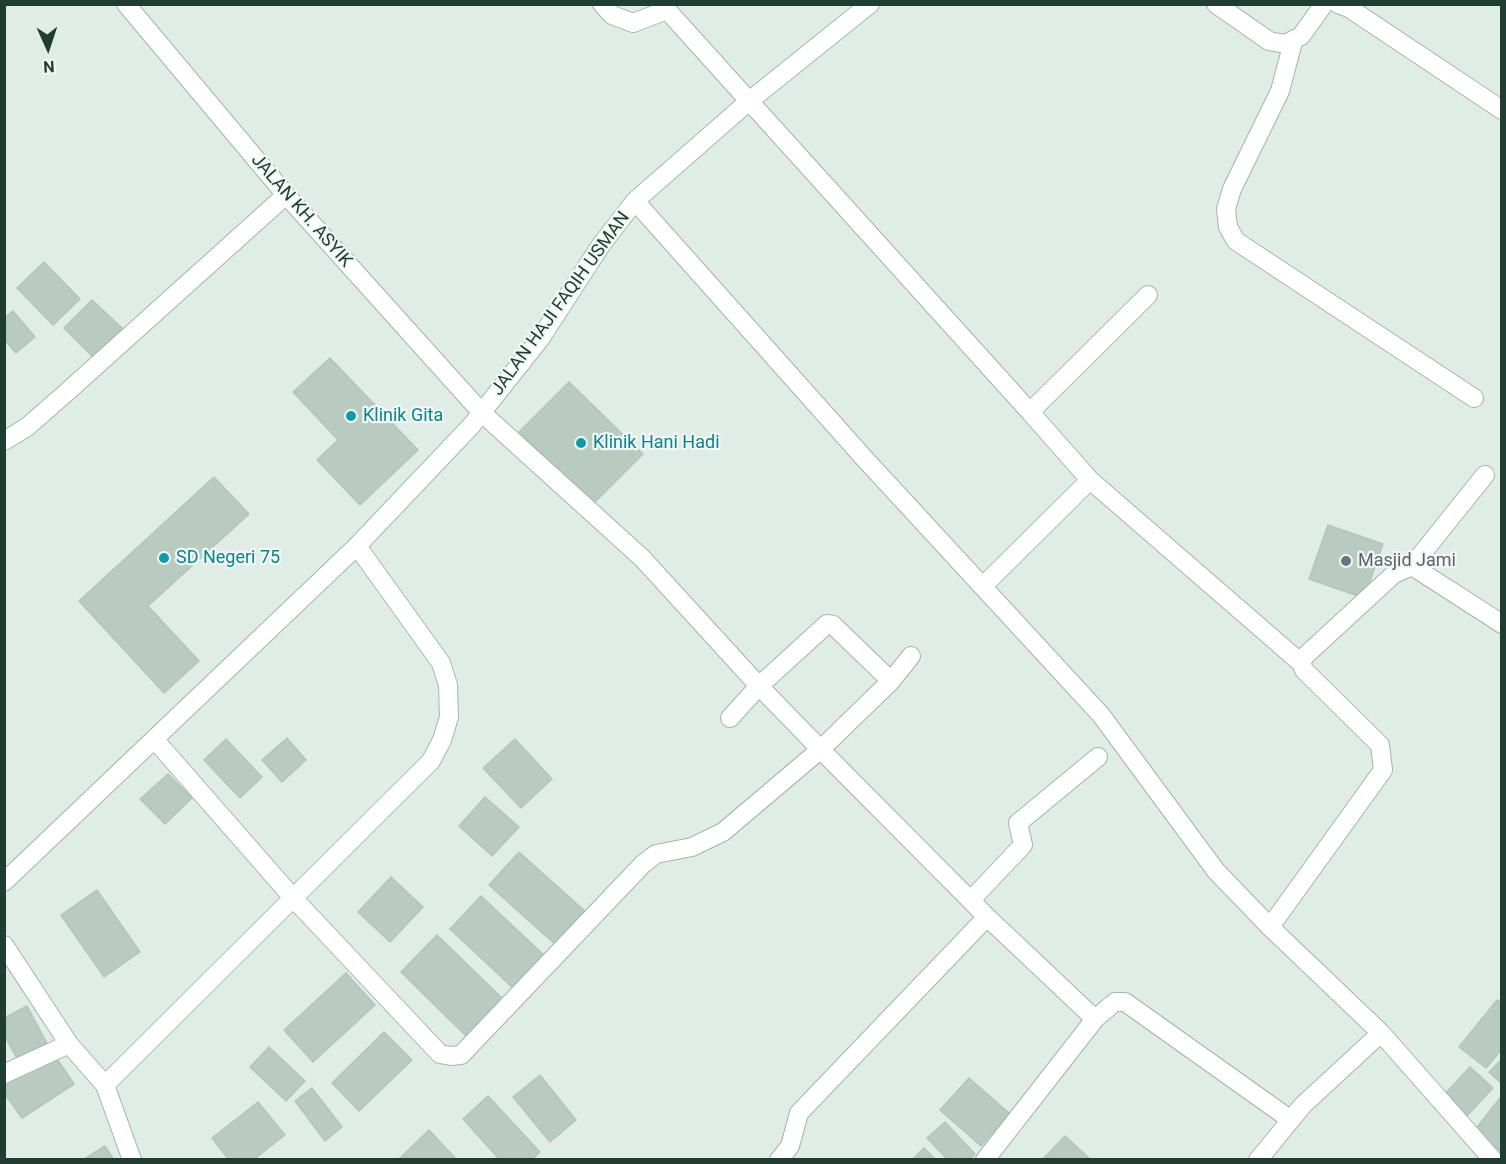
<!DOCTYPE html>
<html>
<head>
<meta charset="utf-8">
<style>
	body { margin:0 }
	#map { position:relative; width:1506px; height:1164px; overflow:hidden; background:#e0ece6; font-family:Roboto,sans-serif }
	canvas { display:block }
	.frame { position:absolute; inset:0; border:6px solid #203d33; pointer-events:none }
	.north { position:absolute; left:18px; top:18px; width:60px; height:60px; -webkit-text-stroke:4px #f1f8f4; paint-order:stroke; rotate:177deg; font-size:16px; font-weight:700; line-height:24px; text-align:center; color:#203d33 }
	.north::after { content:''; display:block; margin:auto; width:21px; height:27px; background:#203d33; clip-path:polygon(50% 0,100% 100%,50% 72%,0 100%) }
</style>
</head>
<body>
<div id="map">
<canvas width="1506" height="1164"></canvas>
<div class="frame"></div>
<div class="north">N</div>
</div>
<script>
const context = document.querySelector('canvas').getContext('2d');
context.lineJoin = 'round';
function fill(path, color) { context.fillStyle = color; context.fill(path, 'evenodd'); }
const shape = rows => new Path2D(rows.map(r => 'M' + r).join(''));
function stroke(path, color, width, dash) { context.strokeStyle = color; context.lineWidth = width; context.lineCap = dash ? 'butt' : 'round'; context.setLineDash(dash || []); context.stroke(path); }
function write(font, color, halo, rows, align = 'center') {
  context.font = font + ' Roboto,sans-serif'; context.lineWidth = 4.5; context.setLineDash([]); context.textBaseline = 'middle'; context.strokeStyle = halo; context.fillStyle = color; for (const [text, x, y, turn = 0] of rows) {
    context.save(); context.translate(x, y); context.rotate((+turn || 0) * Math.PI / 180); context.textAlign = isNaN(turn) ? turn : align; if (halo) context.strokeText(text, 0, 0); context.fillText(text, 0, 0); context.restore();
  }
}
const building = shape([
	[44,262,80,299,53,325,17,288,44,262],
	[92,300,122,328,93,357,64,328,92,300],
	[13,311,35,337,16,353,4,339,4,318,13,311],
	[330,358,418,450,360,505,317,460,338,440,293,392,330,358],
	[569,382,643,454,593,504,519,432,569,382],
	[214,477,249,514,148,606,199,661,164,693,79,601,214,477],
	[1328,525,1383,544,1364,598,1309,579,1328,525],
	[287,738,306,760,282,782,262,760,287,738],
	[226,739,262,777,240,798,204,760,226,739],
	[515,739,552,779,521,808,483,768,515,739],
	[168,774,192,798,165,824,140,799,168,774],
	[485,797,519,827,492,856,459,826,485,797],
	[519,852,587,913,557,946,489,885,519,852],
	[391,877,423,907,390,942,358,912,391,877],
	[97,890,140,952,104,977,61,915,97,890],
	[481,896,546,957,515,990,450,929,481,896],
	[437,935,503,999,466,1036,401,972,437,935],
	[346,973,375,1005,313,1062,284,1030,346,973],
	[1497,1000,1502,1003,1502,1049,1486,1068,1459,1047,1497,1000],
	[27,1006,47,1043,18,1060,4,1035,4,1018,27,1006],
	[384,1032,412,1060,359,1111,332,1083,384,1032],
	[269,1047,305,1081,286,1101,250,1067,269,1047],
	[53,1053,74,1084,22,1118,4,1093,4,1085,53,1053],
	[1502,1059,1502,1083,1501,1083,1489,1072,1502,1059],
	[1470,1067,1493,1088,1465,1118,1442,1097,1470,1067],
	[540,1075,576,1120,550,1142,513,1097,540,1075],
	[969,1078,1009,1113,981,1146,940,1110,969,1078],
	[312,1088,342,1127,325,1141,295,1101,312,1088],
	[488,1096,540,1152,531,1160,500,1160,463,1119,488,1096],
	[1500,1098,1502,1099,1501,1152,1474,1131,1500,1098],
	[258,1102,285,1135,253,1160,229,1160,212,1138,258,1102],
	[945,1122,975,1154,969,1160,948,1160,927,1138,945,1122],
	[429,1130,457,1160,398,1160,429,1130],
	[1065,1136,1091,1160,1044,1158,1065,1136],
	[105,1146,114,1160,83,1160,105,1146],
	[924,1148,936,1160,912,1160,924,1148]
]);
const street = shape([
	[126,4,286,195,482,413,642,558,759,686,826,755,987,917,1095,1019],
	[602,4,612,15,633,23,667,10,1030,412,1148,295],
	[1216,4,1269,41,1285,44,1301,36,1324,4],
	[1338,4,1349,8,1502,110],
	[1293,42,1280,91,1232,189,1226,209,1228,227,1236,241,1474,398],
	[635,201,864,458,1101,715,1216,871,1270,927,1381,1033,1493,1160],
	[4,441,27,427,67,392,286,195],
	[1090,480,1301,663],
	[1412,566,1485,475],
	[983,586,1090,480,1030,412],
	[730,718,759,686,827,624,833,625,891,681],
	[155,740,294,899,440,1054,451,1056,461,1055,643,864,656,854,692,847,723,832,821,749,891,681,911,656],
	[4,882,357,546],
	[971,900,1023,845,1018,823,1098,757],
	[1270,927,1383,770,1380,745,1304,670,1301,663,1305,656,1394,574,1412,566,1502,624],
	[4,945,69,1044,105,1085],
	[4,1074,69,1044],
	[779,1160,790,1146,799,1113,987,917],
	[985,1160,1095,1019,1115,1002,1125,1002,1291,1120],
	[1258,1160,1303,1105,1381,1033]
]);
const secondary = shape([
	[132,1160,105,1085,431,761,442,740,449,717,448,685,441,663,357,546,471,426,540,339,601,245,635,201,748,102,870,4]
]);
const markers = [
	[351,416,6,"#0f9aa8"],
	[581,443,6,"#0f9aa8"],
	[164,558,6,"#0f9aa8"],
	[1346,561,6,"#6b7280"]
];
const streetNames = [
	["JALAN KH. ASYIK",301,211,49],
	["JALAN HAJI FAQIH USMAN",561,304,-54]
];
const cultureNames = [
	["Klinik Gita",363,416],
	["Klinik Hani Hadi",593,443],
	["SD Negeri 75",176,558]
];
const worshipNames = [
	["Masjid Jami",1358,561]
];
fill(building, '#b9cac1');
stroke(building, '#b3c6bc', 1.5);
stroke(street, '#a3b4ad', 20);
stroke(secondary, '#a1bbb0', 20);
stroke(street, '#fff', 18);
stroke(secondary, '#fff', 18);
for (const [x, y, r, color] of markers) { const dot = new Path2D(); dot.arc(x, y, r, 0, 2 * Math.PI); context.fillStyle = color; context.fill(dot); stroke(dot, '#f1f8f4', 2); }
write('18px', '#203d33', '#f1f8f4', streetNames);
write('18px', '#0d838f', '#f1f8f4', cultureNames, 'left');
write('18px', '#5b616d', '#f1f8f4', worshipNames, 'left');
</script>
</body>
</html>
